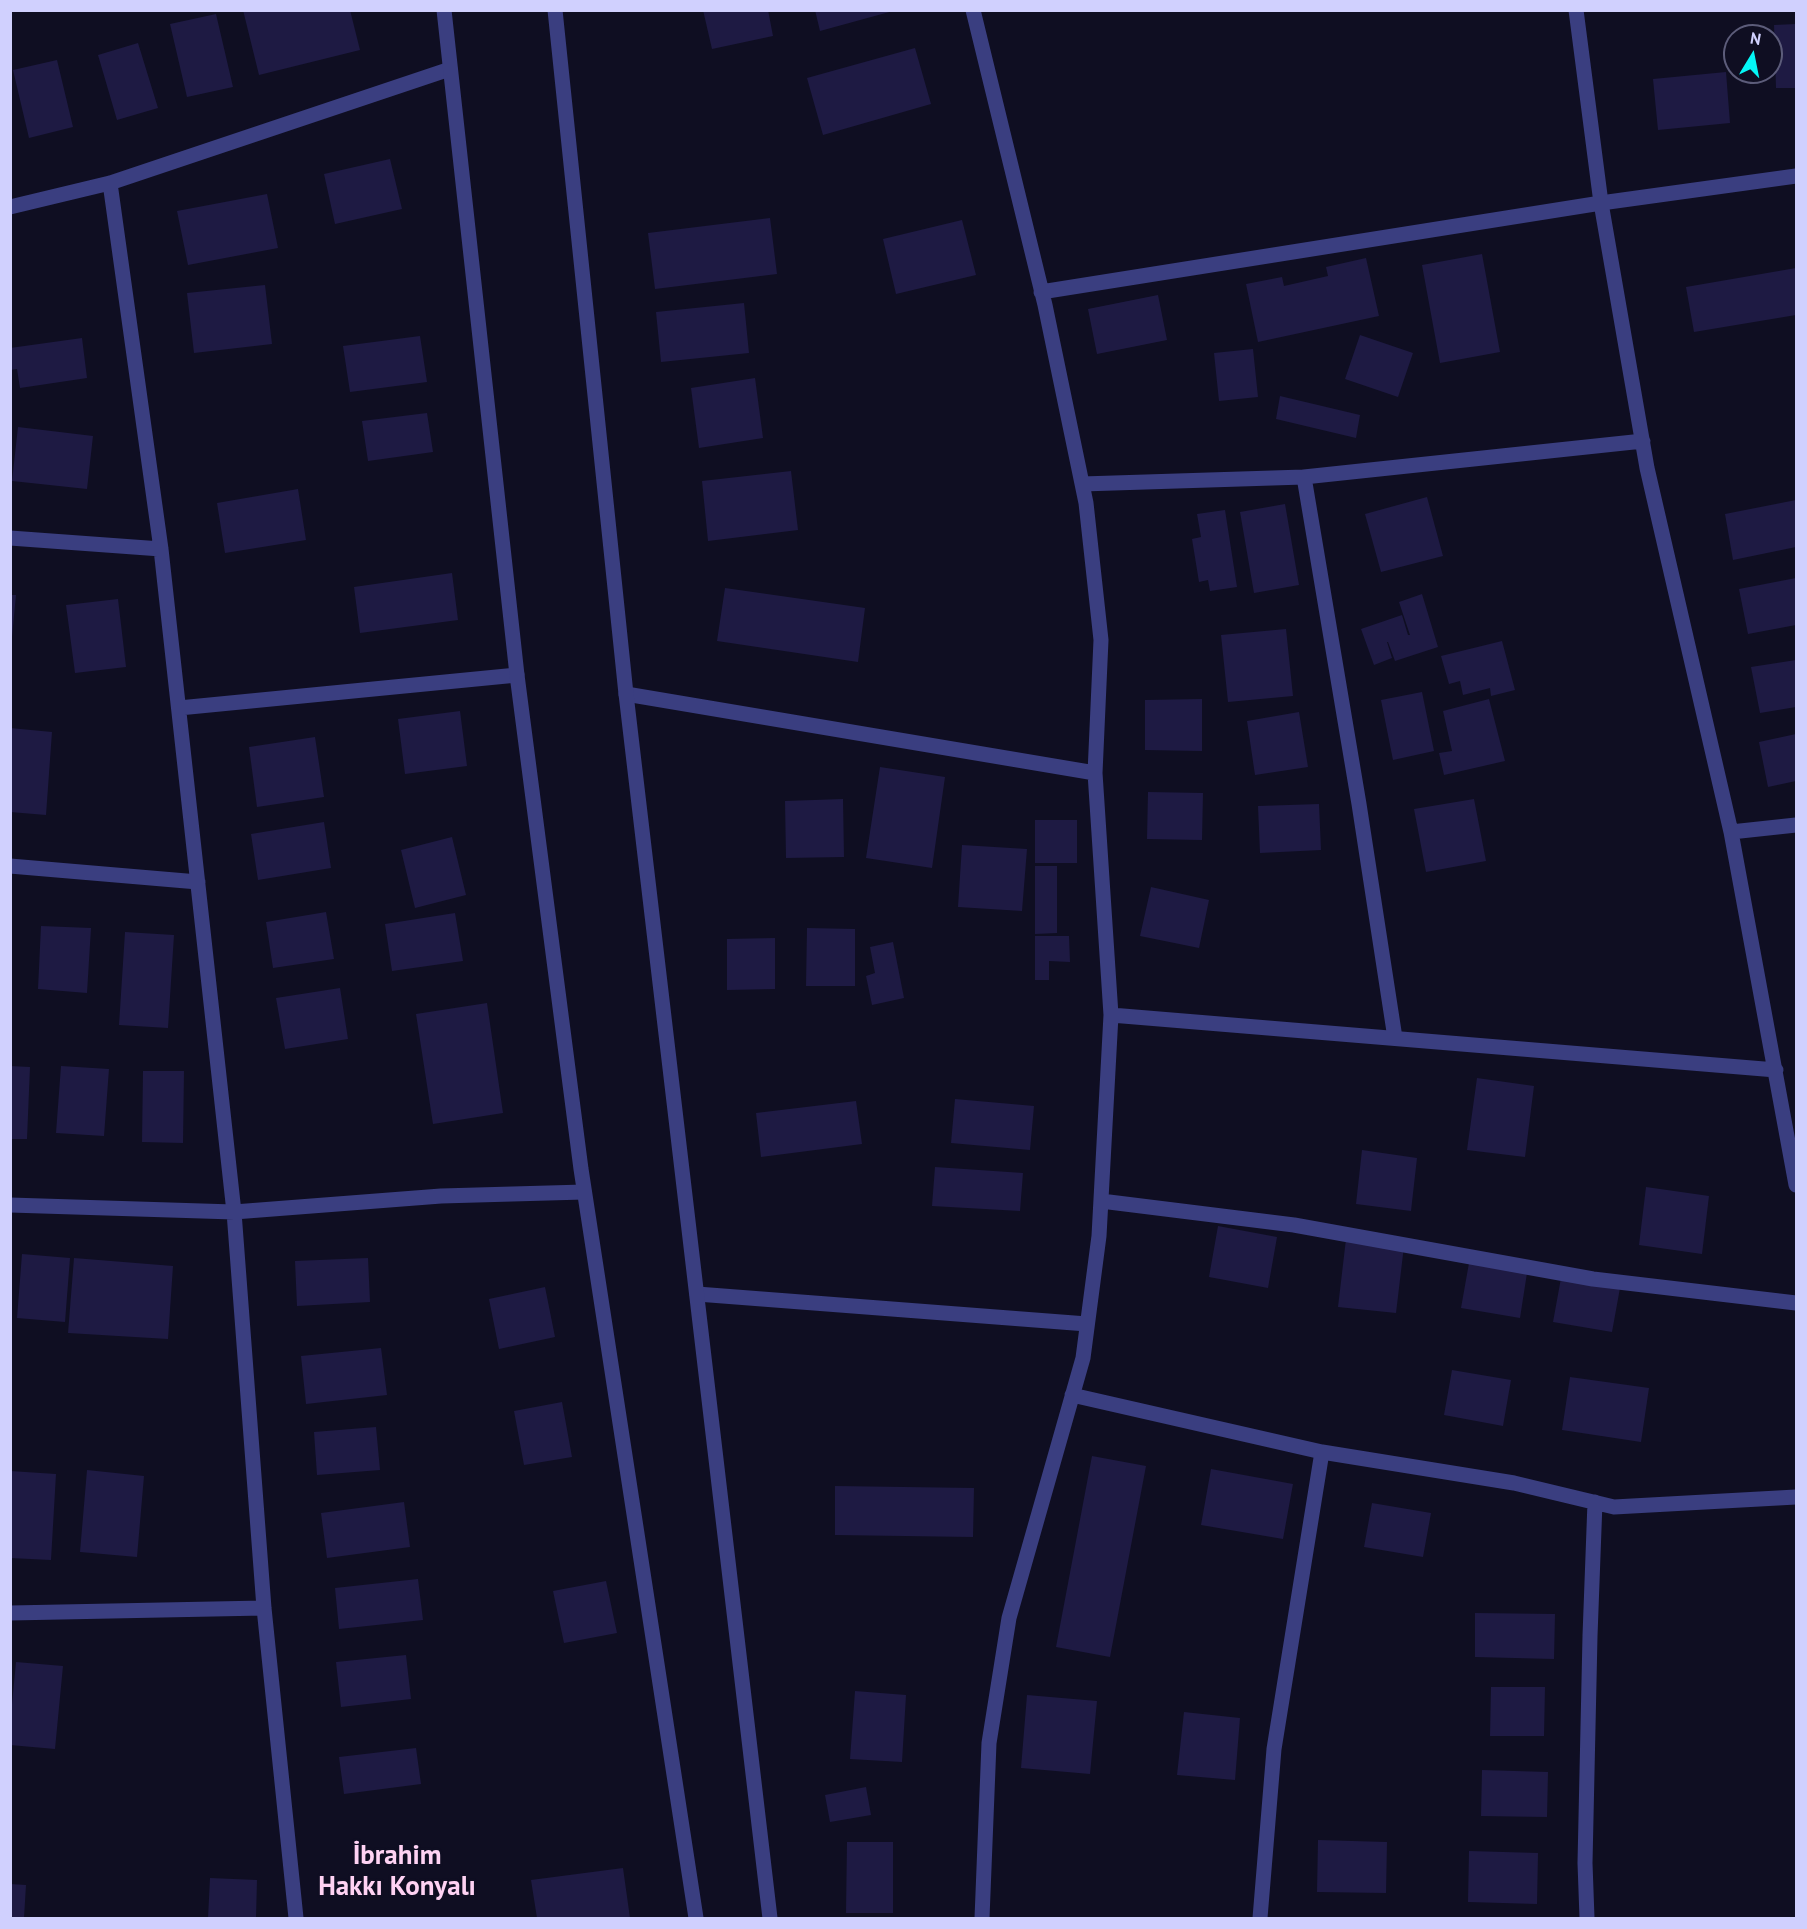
<!DOCTYPE html>
<html>
<head>
<meta charset="utf-8">
<style>
	body { margin:0 }
	#map { position:relative; width:1807px; height:1929px; overflow:hidden; background:#0f0e22; font-family:"PT Sans",sans-serif }
	canvas { display:block }
	.frame { position:absolute; inset:0; border:12px solid #d0d0fe; pointer-events:none }
	.north { position:absolute; left:1723px; top:24px; width:60px; height:60px; box-sizing:border-box; background:#0f0e22; border:2px solid #5c5c7a; border-radius:50%; rotate:10deg; font-size:16px; font-weight:700; line-height:24px; text-align:center; color:#d0d0fe }
	.north::after { content:''; display:block; margin:auto; width:21px; height:27px; background:#04f6f6; clip-path:polygon(50% 0,100% 100%,50% 72%,0 100%) }
</style>
</head>
<body>
<div id="map">
<canvas width="1807" height="1929"></canvas>
<div class="frame"></div>
<div class="north">N</div>
</div>
<script>
const context = document.querySelector('canvas').getContext('2d');
context.lineJoin = 'round';
function fill(path, color) { context.fillStyle = color; context.fill(path, 'evenodd'); }
const shape = rows => new Path2D(rows.map(r => 'M' + r).join(''));
function stroke(path, color, width, dash) { context.strokeStyle = color; context.lineWidth = width; context.lineCap = dash ? 'butt' : 'round'; context.setLineDash(dash || []); context.stroke(path); }
function write(font, color, halo, rows, align = 'center') {
  context.font = font + ' "PT Sans",sans-serif'; context.lineWidth = 5; context.setLineDash([]); context.textBaseline = 'middle'; context.strokeStyle = halo; context.fillStyle = color; for (const [text, x, y, turn = 0] of rows) {
    context.save(); context.translate(x, y); context.rotate((+turn || 0) * Math.PI / 180); context.textAlign = isNaN(turn) ? turn : align; if (halo) context.strokeText(text, 0, 0); context.fillText(text, 0, 0); context.restore();
  }
}
const building = shape([
	[243,10,350,10,360,50,259,75],
	[703,10,768,10,773,36,712,49],
	[815,10,892,10,893,11,820,31],
	[216,14,233,87,187,97,170,24],
	[1796,24,1796,88,1776,88,1774,25],
	[138,43,158,108,117,120,98,55],
	[915,48,931,104,823,135,807,78],
	[57,60,73,127,29,138,13,70],
	[1726,72,1730,123,1658,130,1653,79],
	[390,159,402,209,335,224,324,174],
	[267,194,278,248,188,265,177,211],
	[770,218,777,274,655,289,648,233],
	[962,220,976,275,896,294,883,239],
	[1482,254,1500,352,1440,363,1422,265],
	[1366,258,1379,316,1258,342,1246,284,1282,277,1284,286,1328,276,1326,267],
	[1796,268,1796,315,1694,332,1686,287],
	[265,285,272,344,194,353,187,293],
	[1158,295,1167,340,1097,354,1088,309],
	[744,303,749,353,661,362,656,312],
	[1360,335,1413,353,1398,397,1345,379],
	[420,336,427,382,350,392,343,346],
	[82,338,87,378,20,388,17,369,10,370,10,348],
	[1253,349,1258,397,1219,401,1214,353],
	[755,378,763,438,699,448,691,388],
	[1280,396,1360,415,1356,438,1276,419],
	[427,413,433,452,368,461,362,421],
	[18,427,93,436,87,489,12,481],
	[791,471,798,530,708,541,702,481],
	[298,489,306,540,225,553,217,503],
	[1427,497,1443,556,1381,572,1365,514],
	[1796,500,1796,547,1733,560,1725,514],
	[1285,504,1299,585,1254,593,1240,512],
	[1225,510,1237,587,1210,591,1208,580,1199,582,1192,539,1201,537,1197,514],
	[452,573,458,620,360,633,354,587],
	[1796,578,1796,625,1748,634,1739,589],
	[725,588,865,608,858,662,717,641],
	[1422,594,1438,647,1395,661,1388,642,1387,642,1392,658,1374,665,1361,629,1402,615,1408,635,1410,635,1399,602],
	[10,595,16,595,12,637,10,636],
	[118,599,126,667,75,673,66,605],
	[1286,629,1293,696,1228,702,1221,635],
	[1502,641,1515,690,1491,696,1490,688,1463,695,1460,681,1449,684,1441,656],
	[1796,660,1796,707,1760,713,1751,667],
	[1422,692,1434,751,1393,760,1381,700],
	[1202,699,1202,751,1145,750,1145,700],
	[1489,699,1505,761,1444,775,1439,753,1452,751,1443,711],
	[460,711,467,766,405,774,398,719],
	[1299,712,1308,767,1255,775,1247,721],
	[10,728,52,732,46,815,10,812],
	[1796,734,1796,781,1768,787,1759,742],
	[315,737,324,797,257,807,249,747],
	[880,767,945,777,932,868,866,858],
	[1148,792,1203,793,1202,840,1147,839],
	[843,799,844,857,786,858,785,801],
	[1474,799,1486,861,1426,872,1414,809],
	[1319,804,1321,850,1260,853,1258,806],
	[1035,820,1077,820,1077,863,1035,863],
	[324,822,331,868,258,880,251,834],
	[452,837,466,895,415,908,401,850],
	[962,845,1027,849,1022,911,958,907],
	[1035,866,1057,866,1057,933,1035,934],
	[1151,887,1209,900,1199,948,1140,936],
	[326,912,334,959,273,968,266,922],
	[455,913,463,961,392,971,385,924],
	[41,926,91,928,87,993,38,989],
	[807,928,855,929,855,986,806,986],
	[125,932,174,935,168,1028,119,1025],
	[1035,936,1069,936,1070,962,1049,961,1049,980,1035,980],
	[775,938,775,989,727,990,727,939],
	[893,942,904,998,872,1005,866,976,875,973,870,947],
	[340,988,348,1039,285,1049,276,998],
	[487,1003,503,1113,433,1124,416,1014],
	[10,1066,30,1067,27,1139,10,1139],
	[61,1066,109,1069,104,1136,56,1133],
	[143,1071,184,1071,183,1143,142,1142],
	[1477,1078,1534,1086,1525,1157,1467,1150],
	[955,1099,1034,1106,1030,1150,951,1143],
	[856,1101,862,1144,761,1157,756,1113],
	[1362,1150,1417,1158,1411,1211,1356,1204],
	[935,1167,1023,1173,1020,1211,932,1206],
	[1646,1187,1709,1196,1702,1254,1639,1245],
	[1218,1226,1277,1237,1268,1288,1209,1277],
	[1346,1239,1404,1246,1396,1313,1338,1307],
	[22,1254,70,1258,65,1322,17,1318],
	[74,1258,173,1266,168,1339,68,1333],
	[368,1258,370,1302,297,1306,295,1261],
	[1469,1263,1527,1273,1520,1318,1461,1308],
	[1561,1278,1620,1288,1612,1332,1553,1322],
	[545,1287,555,1337,499,1349,489,1299],
	[381,1348,387,1395,306,1404,301,1356],
	[1452,1370,1511,1380,1503,1426,1444,1415],
	[1570,1377,1649,1388,1641,1442,1562,1430],
	[562,1402,572,1457,524,1465,514,1411],
	[376,1427,380,1470,317,1475,314,1432],
	[1092,1456,1146,1466,1110,1657,1056,1647],
	[1211,1469,1293,1484,1283,1539,1201,1525],
	[87,1470,144,1476,137,1557,80,1552],
	[10,1471,56,1474,51,1560,10,1558],
	[835,1486,974,1488,973,1537,835,1535],
	[404,1502,410,1547,327,1558,321,1513],
	[1372,1503,1431,1513,1423,1557,1364,1547],
	[418,1579,423,1620,339,1629,335,1588],
	[606,1581,617,1633,564,1643,553,1591],
	[1475,1613,1555,1614,1554,1659,1475,1657],
	[406,1655,411,1699,341,1707,336,1662],
	[16,1662,63,1666,55,1749,10,1745,10,1725],
	[1491,1687,1545,1687,1544,1736,1490,1736],
	[855,1691,906,1695,902,1762,850,1759],
	[1027,1695,1097,1701,1090,1774,1021,1768],
	[1184,1712,1240,1718,1235,1780,1177,1775],
	[416,1748,421,1784,344,1794,339,1757],
	[1482,1770,1548,1772,1547,1817,1481,1816],
	[866,1787,871,1815,830,1822,825,1795],
	[1318,1840,1387,1842,1386,1893,1317,1892],
	[847,1842,893,1842,893,1913,846,1913],
	[1469,1851,1538,1853,1537,1904,1468,1902],
	[623,1868,630,1918,537,1918,531,1880],
	[210,1878,257,1880,256,1918,208,1918],
	[10,1884,26,1885,24,1918,10,1918]
]);
const minor = shape([
	[973,10,1045,305,1086,503,1101,640,1095,773,1111,1015,1099,1236,1083,1358,1009,1618,989,1743,982,1918],
	[1576,10,1601,203,1647,468,1731,832,1796,1185],
	[110,183,161,549,234,1212,264,1608,296,1918],
	[10,207,110,183,450,69],
	[1041,292,1601,203,1796,176],
	[1304,477,1359,804,1395,1038],
	[1082,484,1304,477,1643,441],
	[10,538,161,549],
	[626,694,1095,773],
	[179,708,517,675],
	[1731,832,1796,825],
	[10,866,198,882],
	[1111,1015,1776,1070],
	[1101,1201,1294,1225,1593,1279,1796,1303],
	[10,1205,234,1212,441,1196,584,1192],
	[697,1294,1087,1324],
	[1072,1395,1322,1452,1514,1483,1614,1507,1796,1497],
	[10,1613,264,1608],
	[1260,1918,1274,1749,1322,1452],
	[1587,1918,1585,1863,1590,1636,1595,1502]
]);
const tertiary = shape([
	[444,10,517,675,581,1169,696,1918],
	[555,10,626,694,770,1918]
]);
const districtNames = [
	["İbrahim",397,1856],
	["Hakkı Konyalı",397,1887]
];
fill(building, '#1e1a43');
stroke(minor, '#3a3e80', 15);
stroke(tertiary, '#3a3e80', 15);
write('bold 27px', '#fed2f3', '#0f0e22', districtNames);
</script>
</body>
</html>
